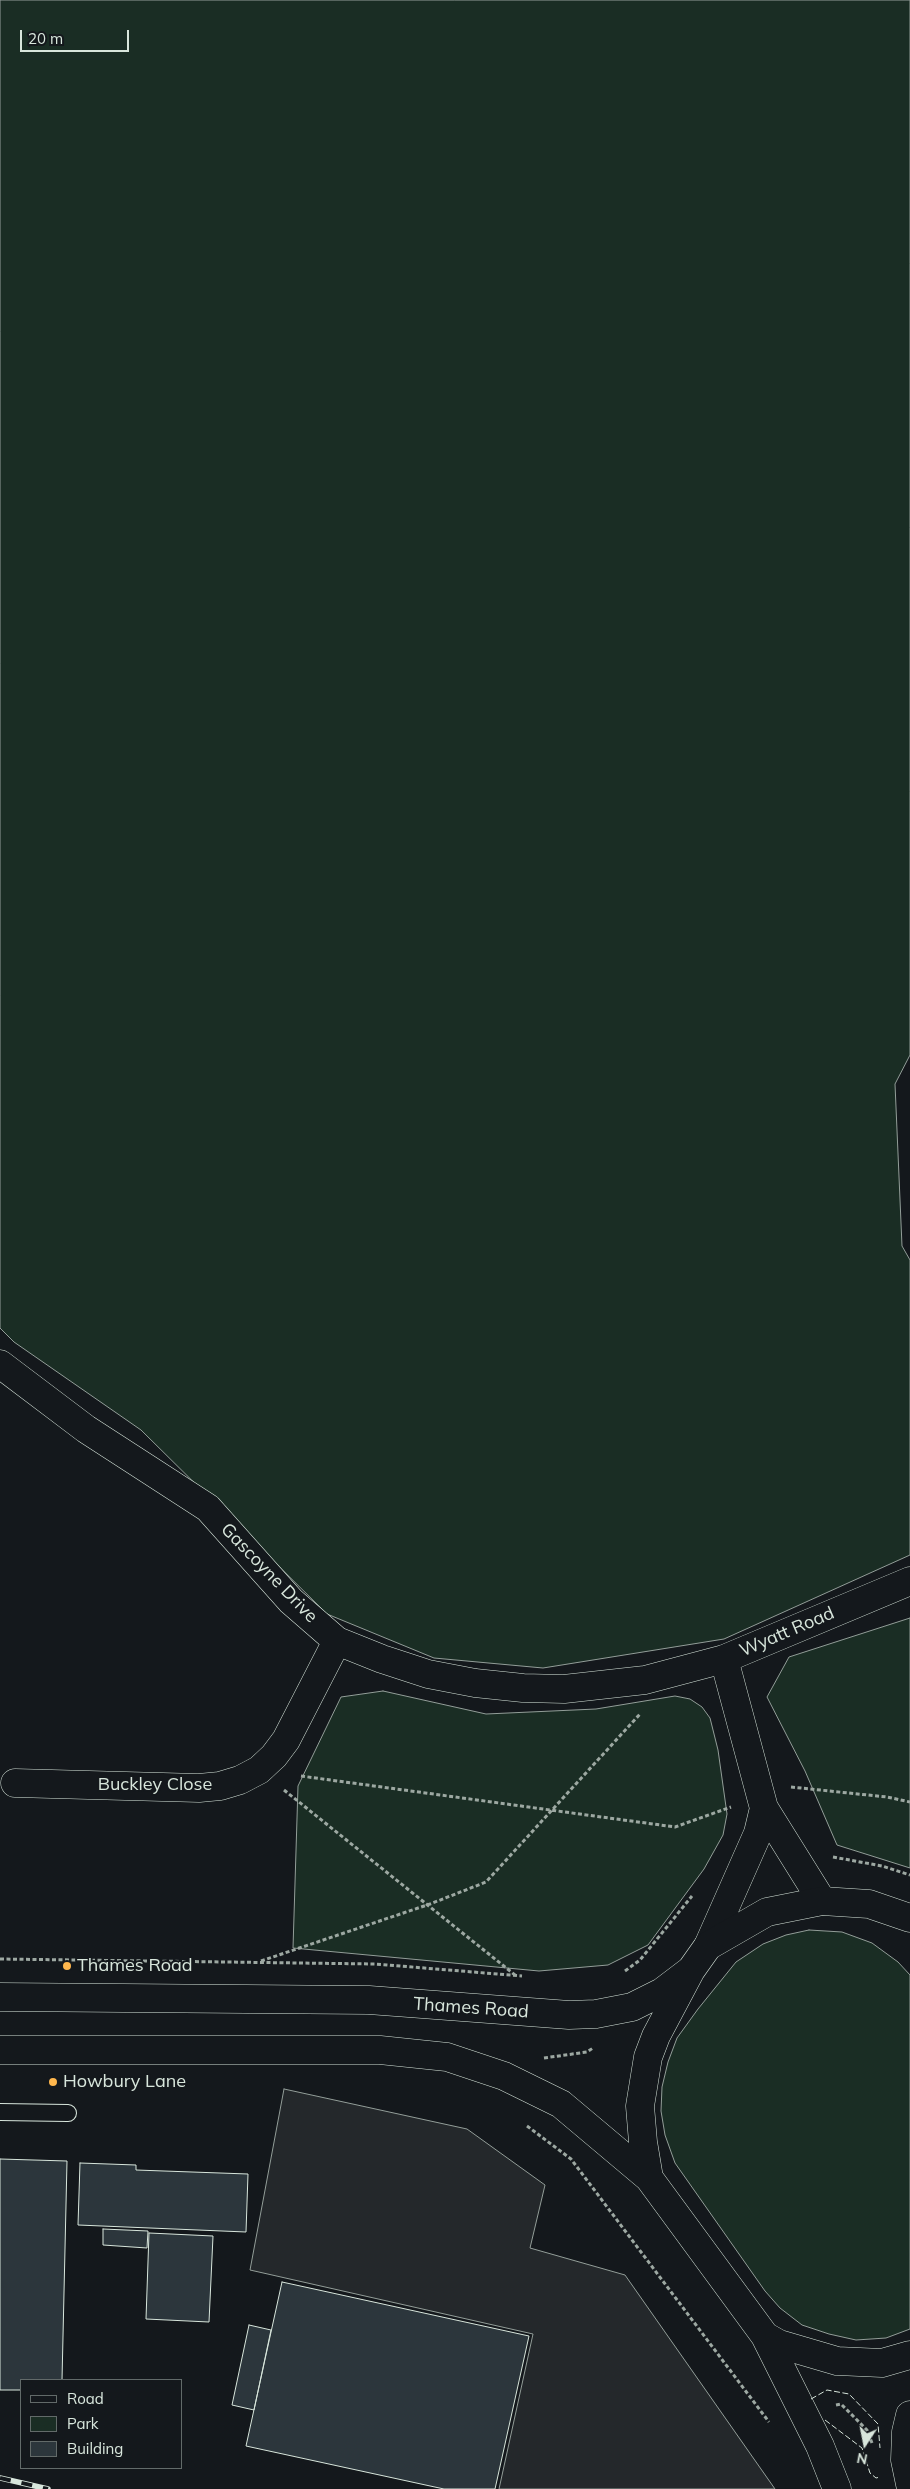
<!DOCTYPE html>
<html>
<head>
<meta charset="utf-8">
<style>
	body { margin:0 }
	#map { position:relative; width:910px; height:2489px; overflow:hidden; background:#14181c; font-family:Mulish,sans-serif }
	canvas { display:block }
	.legend { position:absolute; left:20px; top:2379px; width:162px; height:90px; box-sizing:border-box; background:#14181c; border:1px solid #626a69; margin:0; padding:6px 9px; list-style:none; font-size:15px; color:#d8e6dc }
	.legend li { display:flex; align-items:center; gap:10px; height:25px }
	.legend b { width:25px; border:1px solid #626a69 }
	.north { position:absolute; left:840px; top:2419px; width:50px; height:50px; -webkit-text-stroke:4px #14181c; paint-order:stroke; rotate:191deg; font-size:14px; font-weight:700; line-height:20px; text-align:center; color:#d8e6dc }
	.north::after { content:''; display:block; margin:auto; width:18px; height:22px; background:#d8e6dc; clip-path:polygon(50% 0,100% 100%,50% 72%,0 100%) }
	.scale { position:absolute; left:20px; top:30px; width:109px; height:22px; box-sizing:border-box; border:2px solid #d8e6dc; border-top:0; padding-left:6px; font-size:15px; line-height:18px; white-space:nowrap; color:#d8e6dc; -webkit-text-stroke:4px #14181c; paint-order:stroke }
</style>
</head>
<body>
<div id="map">
<canvas width="910" height="2489"></canvas>
<ul class="legend">
<li><b style="height:6px;background:#14181c"></b>Road</li>
<li><b style="height:14px;background:#1a2d24"></b>Park</li>
<li><b style="height:14px;background:#2c363c"></b>Building</li>
</ul>
<div class="north">N</div>
<div class="scale">20 m</div>
</div>
<script>
const context = document.querySelector('canvas').getContext('2d');
context.lineJoin = 'round';
function fill(path, color) { context.fillStyle = color; context.fill(path, 'evenodd'); }
const shape = rows => new Path2D(rows.map(r => 'M' + r).join(''));
function stroke(path, color, width, dash) { context.strokeStyle = color; context.lineWidth = width; context.lineCap = dash ? 'butt' : 'round'; context.setLineDash(dash || []); context.stroke(path); }
function write(font, color, halo, rows, align = 'center') {
  context.font = font + ' Mulish,sans-serif'; context.lineWidth = 4; context.setLineDash([]); context.textBaseline = 'middle'; context.strokeStyle = halo; context.fillStyle = color; for (const [text, x, y, turn = 0] of rows) {
    context.save(); context.translate(x, y); context.rotate((+turn || 0) * Math.PI / 180); context.textAlign = isNaN(turn) ? turn : align; if (halo) context.strokeText(text, 0, 0); context.fillText(text, 0, 0); context.restore();
  }
}
const green = shape([
	[0,0,910,0,910,1055,895,1084,902,1246,910,1260,910,1555,724,1639,543,1668,434,1658,327,1614,141,1430,14,1342,0,1328,0,0],
	[910,1618,910,1868,837,1845,805,1771,767,1697,789,1657,910,1618],
	[383,1691,486,1714,596,1709,675,1696,690,1699,702,1707,710,1718,718,1750,727,1814,723,1835,704,1869,648,1945,608,1965,539,1971,293,1948,298,1786,341,1697,383,1691],
	[809,1930,842,1932,872,1943,898,1962,910,1975,910,2329,886,2338,856,2340,829,2334,802,2325,780,2308,765,2291,675,2163,665,2135,661,2111,662,2087,668,2062,677,2038,698,2009,736,1962,763,1944,786,1935,809,1930]
]);
const parking = shape([
	[284,2089,467,2129,545,2185,530,2248,625,2275,775,2489,499,2489,533,2334,250,2270,284,2089]
]);
const building = shape([
	[0,2159,67,2161,62,2380,21,2380,21,2390,0,2390,0,2159],
	[80,2163,136,2165,136,2170,248,2174,246,2232,78,2225,80,2163],
	[103,2229,148,2231,147,2248,103,2245,103,2229],
	[149,2233,213,2236,209,2322,146,2319,149,2233],
	[282,2282,529,2336,495,2489,444,2489,246,2446,282,2282],
	[249,2325,271,2330,254,2410,232,2405,249,2325]
]);
const path = shape([
	[301,1776,675,1827,731,1807],
	[791,1787,887,1797,910,1802],
	[284,1790,515,1975],
	[833,1857,882,1866,910,1875],
	[0,1959,375,1964,522,1976],
	[261,1961,430,1904,486,1882,640,1714],
	[625,1971,640,1960,692,1896],
	[544,2058,587,2052,593,2048],
	[527,2126,571,2159,769,2422],
	[836,2405,841,2404,867,2430,872,2443]
]);
const lane = shape([
	[0,2112,68,2113]
]);
const street = shape([
	[0,1364,86,1429,208,1508,291,1601,337,1641,382,1659,428,1674,475,1683,523,1688,564,1689,645,1680,724,1659,910,1581],
	[15,1783,199,1788,220,1786,240,1780,259,1770,274,1756,286,1740,337,1641],
	[764,1808,822,1901],
	[708,1946,758,1833,764,1808,724,1659]
]);
const primary = shape([
	[0,1997,369,2000,569,2015,596,2014,632,2007,662,1992,691,1970],
	[0,2050,380,2050,447,2057,504,2076,561,2104,649,2178,765,2336,779,2344,837,2361,882,2363,910,2355],
	[649,2178,643,2142,640,2106,648,2057,656,2036,691,1970,708,1946,767,1912,822,1901,869,1904,910,1918],
	[765,2336,820,2446,837,2489],
	[910,2415,906,2432,905,2460,910,2484]
]);
const rail = shape([
	[0,2478,48,2489]
]);
const fence = shape([
	[811,2399,827,2390,849,2394,878,2424,880,2448],
	[825,2420,862,2448,870,2473,876,2478,880,2477]
]);
const markers = [
	[67,1966,5,"#ffb74d"],
	[53,2082,5,"#ffb74d"]
];
const streetNames = [
	["Gascoyne Drive",269,1573,46],
	["Wyatt Road",787,1632,-23],
	["Buckley Close",155,1785],
	["Thames Road",471,2008,4]
];
const poiNames = [
	["Thames Road",77,1966],
	["Howbury Lane",63,2082]
];
fill(green, '#1a2d24');
stroke(green, '#939e99', 1);
fill(parking, '#24282b');
stroke(parking, '#939e99', 1);
fill(building, '#2c363c');
stroke(building, '#d8e6dc', 1);
stroke(lane, '#d8e6dc', 18);
stroke(street, '#d8e6dc', 29);
stroke(primary, '#d8e6dc', 29);
stroke(path, '#9da8a2', 3, [4, 2.5]);
stroke(lane, '#14181c', 16);
stroke(street, '#14181c', 28);
stroke(primary, '#14181c', 28);
stroke(rail, '#d8e6dc', 5.5);
stroke(rail, '#14181c', 4, [11]);
stroke(fence, '#d8e6dc', 1, [6, 2.5]);
for (const [x, y, r, color] of markers) { const dot = new Path2D(); dot.arc(x, y, r, 0, 2 * Math.PI); context.fillStyle = color; context.fill(dot); stroke(dot, '#14181c', 2); }
write('18px', '#d8e6dc', '#14181c', streetNames);
write('18px', '#d8e6dc', '#14181c', poiNames, 'left');
</script>
</body>
</html>
